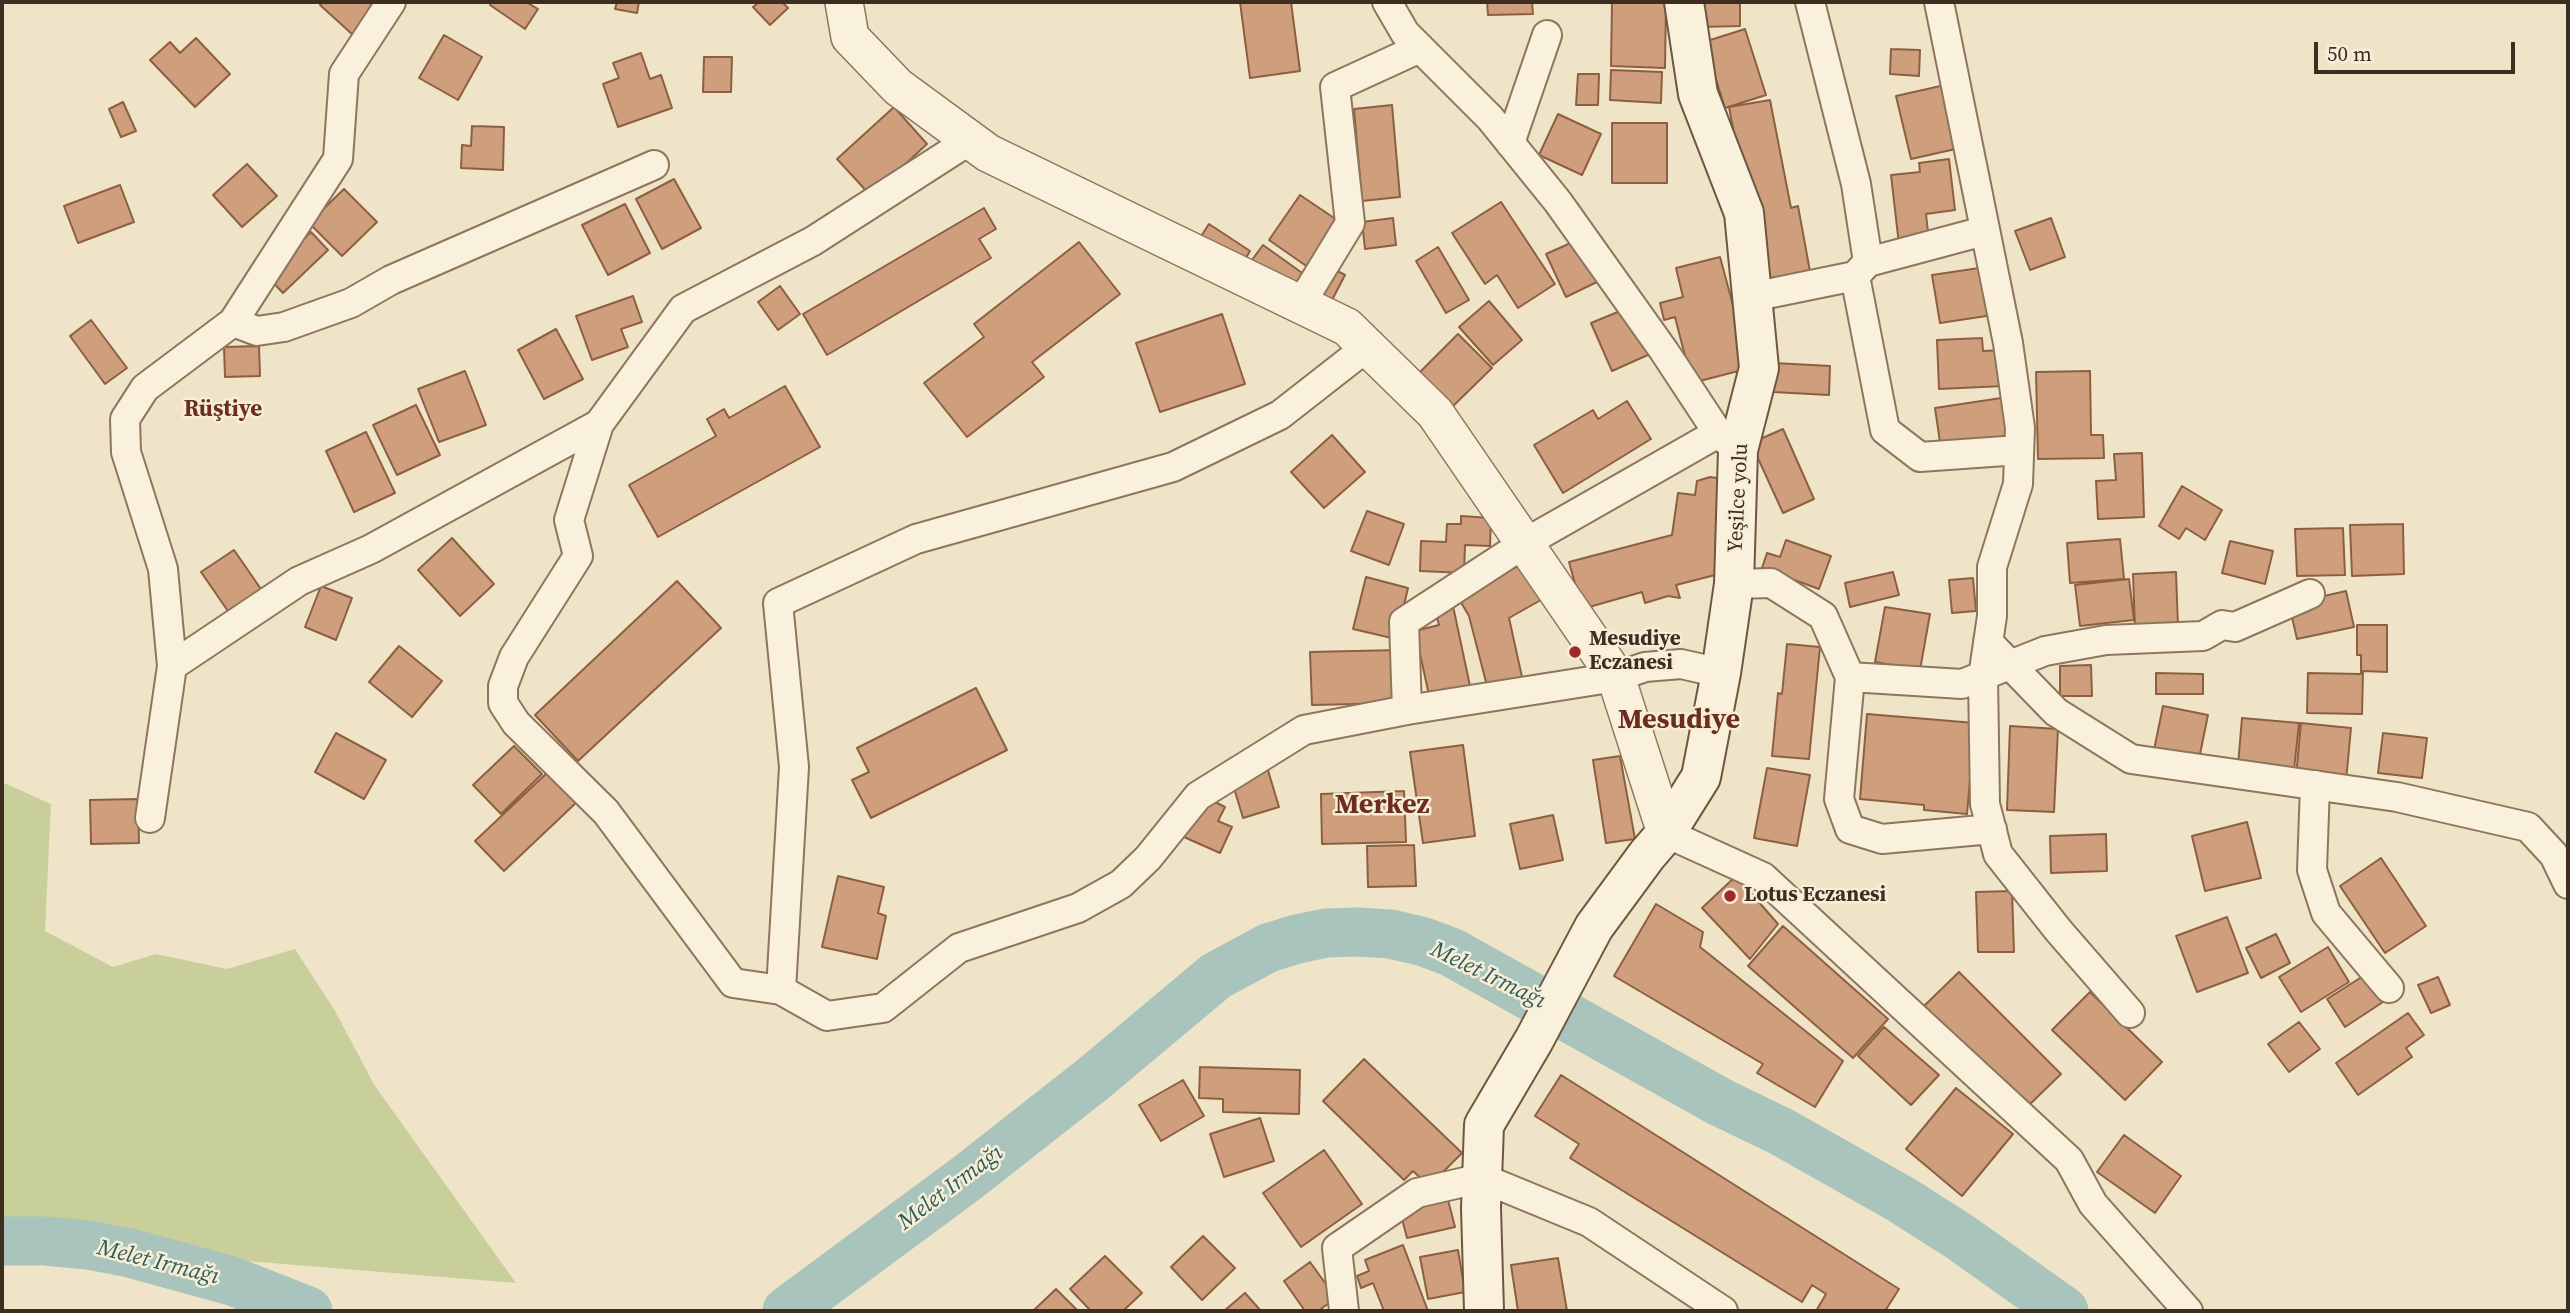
<!DOCTYPE html>
<html>
<head>
<meta charset="utf-8">
<style>
	body { margin:0 }
	#map { position:relative; width:2570px; height:1313px; overflow:hidden; background:#f0e4c8; font-family:"Source Serif 4",serif }
	canvas { display:block }
	.frame { position:absolute; inset:0; border:4px solid #3d2e20; pointer-events:none }
	.scale { position:absolute; left:2314px; top:42px; width:201px; height:32px; box-sizing:border-box; border:4px solid #3d2e20; border-top:0; padding-left:9px; font-size:21px; line-height:24px; white-space:nowrap; color:#3d2e20; -webkit-text-stroke:5px #f7eed8; paint-order:stroke }
</style>
</head>
<body>
<div id="map">
<canvas width="2570" height="1313"></canvas>
<div class="frame"></div>
<div class="scale">50 m</div>
</div>
<script>
const context = document.querySelector('canvas').getContext('2d');
context.lineJoin = 'round';
function fill(path, color) { context.fillStyle = color; context.fill(path, 'evenodd'); }
const shape = rows => new Path2D(rows.map(r => 'M' + r).join(''));
function stroke(path, color, width, dash) { context.strokeStyle = color; context.lineWidth = width; context.lineCap = dash ? 'butt' : 'round'; context.setLineDash(dash || []); context.stroke(path); }
function write(font, color, halo, rows, align = 'center') {
  context.font = font + ' "Source Serif 4",serif'; context.lineWidth = 5; context.setLineDash([]); context.textBaseline = 'middle'; context.strokeStyle = halo; context.fillStyle = color; for (const [text, x, y, turn = 0] of rows) {
    context.save(); context.translate(x, y); context.rotate((+turn || 0) * Math.PI / 180); context.textAlign = isNaN(turn) ? turn : align; if (halo) context.strokeText(text, 0, 0); context.fillText(text, 0, 0); context.restore();
  }
}
const green = shape([
	[2,782,51,804,45,931,113,967,156,954,227,969,295,949,335,1011,375,1086,516,1283,2,1241]
]);
const river = shape([
	[2,1241,45,1241,88,1245,130,1253,232,1281,308,1311],
	[787,1311,967,1178,1093,1079,1216,976,1268,948,1297,939,1326,933,1358,932,1390,934,1421,941,1451,952,1720,1102,1782,1132,1902,1200,1960,1237,2064,1311]
]);
const building = shape([
	[323,2,384,2,353,35,320,5,323,2],
	[492,2,526,2,538,9,525,29,490,5,492,2],
	[617,2,639,2,637,13,615,9,617,2],
	[759,2,782,2,788,8,770,25,753,7,759,2],
	[1240,2,1291,2,1300,71,1250,78,1240,2],
	[1487,2,1532,2,1533,14,1488,15,1487,2],
	[1612,2,1666,2,1665,68,1611,66,1612,2],
	[1699,2,1740,2,1740,26,1699,27,1699,2],
	[1745,29,1766,95,1725,108,1704,42,1745,29],
	[444,35,482,57,458,100,419,78,444,35],
	[196,38,230,74,195,107,150,60,170,42,180,53,196,38],
	[1891,49,1920,50,1919,76,1890,74,1891,49],
	[641,53,650,79,661,75,672,108,618,127,603,84,619,78,613,63,641,53],
	[704,57,732,57,731,92,703,92,704,57],
	[1611,70,1662,72,1661,103,1610,100,1611,70],
	[1578,74,1599,74,1598,105,1576,105,1578,74],
	[1945,85,1960,148,1911,159,1896,96,1945,85],
	[1770,100,1791,208,1798,206,1811,277,1763,286,1729,107,1770,100],
	[123,102,136,131,121,137,109,109,123,102],
	[1392,105,1400,197,1362,201,1354,109,1392,105],
	[894,107,927,144,871,196,837,159,894,107],
	[1558,114,1601,134,1582,175,1539,155,1558,114],
	[1612,123,1667,123,1667,183,1612,183,1612,123],
	[472,126,504,127,503,170,461,168,462,145,471,146,472,126],
	[1949,159,1955,210,1926,214,1929,241,1899,245,1891,175,1920,172,1919,163,1949,159],
	[247,164,277,196,242,227,213,195,247,164],
	[674,179,701,228,662,249,636,199,674,179],
	[120,185,134,222,78,243,64,206,120,185],
	[344,189,377,222,342,256,309,223,344,189],
	[1300,195,1343,224,1312,270,1269,240,1300,195],
	[1501,202,1555,284,1518,308,1497,275,1485,284,1452,233,1501,202],
	[625,204,650,253,608,275,582,225,625,204],
	[984,208,996,229,979,239,991,258,827,355,803,314,984,208],
	[1393,218,1396,245,1365,249,1362,222,1393,218],
	[2051,218,2065,257,2030,270,2015,231,2051,218],
	[1209,224,1250,251,1238,271,1196,244,1209,224],
	[311,232,328,250,283,293,266,275,311,232],
	[1582,238,1601,280,1566,297,1546,254,1582,238],
	[1079,242,1120,294,1032,362,1044,377,967,437,924,383,984,337,974,324,1079,242],
	[1263,245,1305,275,1288,297,1246,268,1263,245],
	[1438,247,1469,300,1446,313,1416,261,1438,247],
	[1720,257,1750,368,1692,383,1675,317,1664,320,1660,303,1683,297,1676,268,1720,257],
	[1330,267,1345,275,1331,302,1316,294,1330,267],
	[1986,267,1993,315,1940,323,1932,275,1986,267],
	[780,286,800,314,778,330,758,302,780,286],
	[633,296,642,322,621,329,628,347,592,360,576,316,633,296],
	[1489,301,1522,340,1493,365,1459,327,1489,301],
	[1630,307,1650,354,1612,371,1591,323,1630,307],
	[1222,314,1245,384,1160,412,1136,343,1222,314],
	[91,320,127,368,105,384,70,336,91,320],
	[556,329,583,379,544,399,518,350,556,329],
	[1458,334,1492,368,1447,412,1414,378,1458,334],
	[1982,338,1983,351,2003,350,2004,386,1939,389,1937,340,1982,338],
	[259,346,260,376,225,377,224,347,259,346],
	[1774,363,1830,366,1829,395,1773,392,1774,363],
	[465,371,486,425,439,442,418,389,465,371],
	[2090,371,2091,435,2103,435,2104,458,2038,459,2036,372,2090,371],
	[785,386,820,447,658,537,629,485,716,436,707,419,724,409,729,418,785,386],
	[2008,397,2015,437,1941,449,1935,408,2008,397],
	[1627,401,1651,439,1563,493,1534,445,1593,410,1598,419,1627,401],
	[416,405,440,455,397,475,373,425,416,405],
	[1783,429,1814,499,1783,513,1751,443,1783,429],
	[366,432,395,493,354,512,326,451,366,432],
	[1332,435,1365,472,1324,508,1291,472,1332,435],
	[2142,453,2144,517,2098,519,2096,481,2116,480,2114,454,2142,453],
	[1710,477,1732,480,1719,574,1676,585,1680,598,1668,596,1645,603,1642,592,1582,609,1569,562,1672,535,1678,493,1695,495,1697,481,1710,477],
	[2182,486,2222,510,2205,540,2186,528,2179,539,2159,526,2182,486],
	[1367,511,1404,524,1389,565,1351,551,1367,511],
	[1461,516,1491,518,1490,546,1465,545,1464,573,1420,571,1421,541,1446,542,1447,524,1461,524,1461,516],
	[2403,524,2404,574,2352,576,2350,525,2403,524],
	[2343,528,2345,575,2297,576,2295,529,2343,528],
	[452,538,494,584,460,616,418,570,452,538],
	[2120,539,2124,579,2070,583,2067,543,2120,539],
	[1786,540,1831,556,1819,589,1762,568,1767,553,1780,557,1786,540],
	[2230,541,2273,551,2265,584,2222,573,2230,541],
	[234,550,263,592,230,614,201,572,234,550],
	[1525,562,1548,596,1509,618,1522,677,1487,686,1469,616,1459,599,1525,562],
	[1893,572,1899,595,1850,607,1845,583,1893,572],
	[2176,572,2178,626,2135,628,2133,574,2176,572],
	[1366,577,1408,588,1396,639,1353,629,1366,577],
	[1973,578,1976,611,1952,613,1949,580,1973,578],
	[2129,579,2134,620,2080,626,2075,585,2129,579],
	[677,581,721,628,578,761,535,715,677,581],
	[321,586,352,598,336,640,305,627,321,586],
	[2346,591,2354,627,2297,639,2289,604,2346,591],
	[1453,606,1470,686,1429,695,1415,631,1439,625,1435,610,1453,606],
	[1885,607,1930,614,1920,670,1875,662,1885,607],
	[2357,625,2387,625,2387,672,2363,671,2362,714,2307,713,2308,673,2361,674,2361,655,2357,655,2357,625],
	[1787,644,1820,647,1809,759,1772,756,1778,693,1782,694,1787,644],
	[399,646,442,681,412,717,369,682,399,646],
	[1399,650,1400,703,1312,705,1310,652,1399,650],
	[2091,665,2092,696,2060,696,2060,666,2091,665],
	[2156,673,2203,674,2203,694,2156,694,2156,673],
	[976,688,1007,750,871,818,852,780,869,772,857,748,976,688],
	[2163,706,2208,715,2199,759,2154,750,2163,706],
	[1867,714,1975,723,1967,814,1924,810,1924,805,1860,799,1867,714],
	[2242,718,2299,723,2294,770,2238,765,2242,718],
	[2301,723,2351,728,2346,781,2296,776,2301,723],
	[2010,726,2058,729,2054,812,2007,810,2010,726],
	[336,733,386,760,364,799,315,772,336,733],
	[2383,733,2427,738,2422,778,2378,773,2383,733],
	[1463,745,1475,836,1423,843,1410,752,1463,745],
	[514,746,542,774,501,814,473,785,514,746],
	[1620,756,1635,839,1606,843,1593,760,1620,756],
	[1267,767,1279,807,1243,818,1231,778,1267,767],
	[1767,768,1810,775,1797,846,1754,838,1767,768],
	[550,770,579,800,504,871,475,841,550,770],
	[1404,791,1406,842,1322,844,1321,794,1404,791],
	[1203,796,1225,807,1218,821,1232,827,1220,853,1184,837,1203,796],
	[138,799,139,843,91,844,90,800,138,799],
	[1553,815,1563,860,1520,869,1510,824,1553,815],
	[2247,822,2261,878,2205,891,2192,836,2247,822],
	[2106,834,2107,871,2051,873,2050,836,2106,834],
	[1414,845,1416,886,1368,887,1367,846,1414,845],
	[2381,858,2426,926,2385,953,2340,886,2381,858],
	[838,876,884,887,878,913,886,916,877,959,822,947,838,876],
	[1736,876,1778,924,1750,959,1702,908,1736,876],
	[2012,891,2014,952,1978,952,1976,892,2012,891],
	[1656,904,1703,932,1700,947,1843,1061,1815,1107,1757,1073,1763,1064,1614,976,1656,904],
	[2227,917,2248,973,2197,992,2176,936,2227,917],
	[1783,926,1888,1019,1853,1058,1748,966,1783,926],
	[2276,934,2290,963,2261,978,2246,948,2276,934],
	[2328,947,2349,982,2301,1012,2279,977,2328,947],
	[1959,972,2061,1074,2026,1108,1924,1006,1959,972],
	[2368,973,2386,1000,2345,1027,2327,999,2368,973],
	[2438,977,2450,1005,2431,1013,2418,985,2438,977],
	[2090,992,2162,1062,2125,1100,2052,1030,2090,992],
	[2408,1013,2424,1035,2406,1048,2412,1057,2358,1095,2336,1063,2408,1013],
	[2299,1022,2320,1049,2289,1072,2268,1044,2299,1022],
	[1884,1027,1939,1075,1911,1105,1858,1056,1884,1027],
	[1364,1059,1462,1153,1429,1186,1413,1171,1404,1180,1323,1101,1364,1059],
	[1200,1067,1300,1070,1299,1114,1223,1112,1223,1099,1199,1098,1200,1067],
	[1561,1075,1899,1289,1885,1311,1816,1311,1826,1294,1812,1285,1802,1302,1570,1158,1579,1144,1535,1116,1561,1075],
	[1183,1080,1204,1116,1161,1141,1139,1105,1183,1080],
	[1956,1088,2013,1134,1962,1196,1906,1149,1956,1088],
	[1260,1118,1274,1161,1224,1177,1210,1134,1260,1118],
	[2124,1135,2181,1176,2155,1213,2097,1172,2124,1135],
	[1324,1150,1362,1204,1301,1247,1263,1193,1324,1150],
	[1448,1200,1455,1227,1407,1238,1400,1211,1448,1200],
	[1203,1236,1235,1268,1202,1300,1171,1267,1203,1236],
	[1403,1245,1428,1311,1384,1311,1373,1283,1361,1288,1357,1276,1369,1271,1365,1260,1403,1245],
	[1458,1250,1465,1292,1428,1299,1420,1257,1458,1250],
	[1105,1256,1142,1293,1123,1311,1091,1311,1070,1289,1105,1256],
	[1558,1258,1567,1311,1518,1311,1511,1265,1558,1258],
	[1310,1262,1336,1298,1318,1311,1305,1311,1284,1281,1310,1262],
	[1056,1289,1078,1311,1033,1311,1056,1289],
	[1245,1293,1261,1311,1224,1311,1245,1293]
]);
const minor = shape([
	[1387,2,1405,33,1490,118,1558,202,1664,351,1718,433,1738,450],
	[1810,2,1856,184,1868,262],
	[1939,2,2008,343,2020,428,2018,484,1992,567,1992,616,1983,677,1985,804,1998,854,2058,930,2130,1013],
	[970,140,813,241,683,309,599,424,569,520,578,556,514,657,503,686,503,703,516,723,606,812,733,983,781,990,827,1016,883,1008,959,948,1078,908,1121,884,1148,858,1198,796,1304,730,1407,710,1616,677,1645,667,1681,664,1721,673],
	[1510,143,1547,35],
	[1855,276,1885,430,1920,457,2019,450],
	[1752,297,1855,276,1868,262,1984,231],
	[1300,305,1350,223,1335,87,1420,48],
	[233,322,257,331,284,327,351,303,391,280,654,165],
	[1734,584,1771,583,1823,616,1850,677,1839,799,1850,829,1882,839,1992,829],
	[1988,642,2056,712,2131,759,2397,797,2528,827,2554,855,2568,884],
	[172,666,299,581,371,549,599,424],
	[1850,677,1962,684,2045,651,2106,640,2203,636,2222,625,2235,627,2310,594],
	[1407,710,1404,622,1525,543,1718,433],
	[2315,785,2312,870,2326,913,2389,988],
	[150,818,172,666,163,569,126,452,125,419,145,388,233,322,338,159,344,74,391,2],
	[1666,833,1763,877,2069,1160,2093,1204,2188,1311],
	[781,990,794,767,778,603,916,539,1173,467,1280,415,1367,347],
	[1344,1311,1337,1248,1417,1193,1482,1178,1589,1222,1723,1311]
]);
const tertiary = shape([
	[844,2,850,37,898,87,988,153,1347,327,1435,413,1616,677,1666,833]
]);
const secondary = shape([
	[1484,1311,1481,1208,1484,1125,1534,1040,1594,927,1647,855,1666,833,1701,777,1721,673,1734,584,1738,450,1759,368,1744,213,1698,94,1684,2]
]);
const markers = [
	[1575,652,7,"#9e2a2b"],
	[1730,896,7,"#9e2a2b"]
];
const streetNames = [
	["Yeşilce yolu",1739,498,-87]
];
const poiNames = [
	["Mesudiye",1589,640],
	["Eczanesi",1589,664],
	["Lotus Eczanesi",1744,896]
];
const neighbourhoodNames = [
	["Rüştiye",223,410]
];
const waterNames = [
	["Melet Irmağı",1488,976,26],
	["Melet Irmağı",951,1188,-37],
	["Melet Irmağı",158,1263,14]
];
const districtNames = [
	["Mesudiye",1679,721],
	["Merkez",1382,806]
];
fill(green, '#c9cf9b');
stroke(river, '#a9c4bc', 49);
fill(building, '#cf9f7d');
stroke(building, '#8d5f41', 2);
stroke(minor, '#8d765c', 32);
stroke(tertiary, '#8d765c', 40);
stroke(secondary, '#6f573f', 42);
stroke(minor, '#faf1dc', 28);
stroke(tertiary, '#faf1dc', 37);
stroke(secondary, '#faf1dc', 38);
for (const [x, y, r, color] of markers) { const dot = new Path2D(); dot.arc(x, y, r, 0, 2 * Math.PI); context.fillStyle = color; context.fill(dot); stroke(dot, '#f7eed8', 2.5); }
write('21px', '#3d2e20', '#f7eed8', streetNames);
write('bold 21px', '#3d2e20', '#f7eed8', poiNames, 'left');
write('bold 23px', '#6b2e1e', '#f7eed8', neighbourhoodNames);
write('italic 23px', '#2f5d5a', '#f7eed8', waterNames);
write('bold 28px', '#6b2e1e', '#f7eed8', districtNames);
</script>
</body>
</html>
